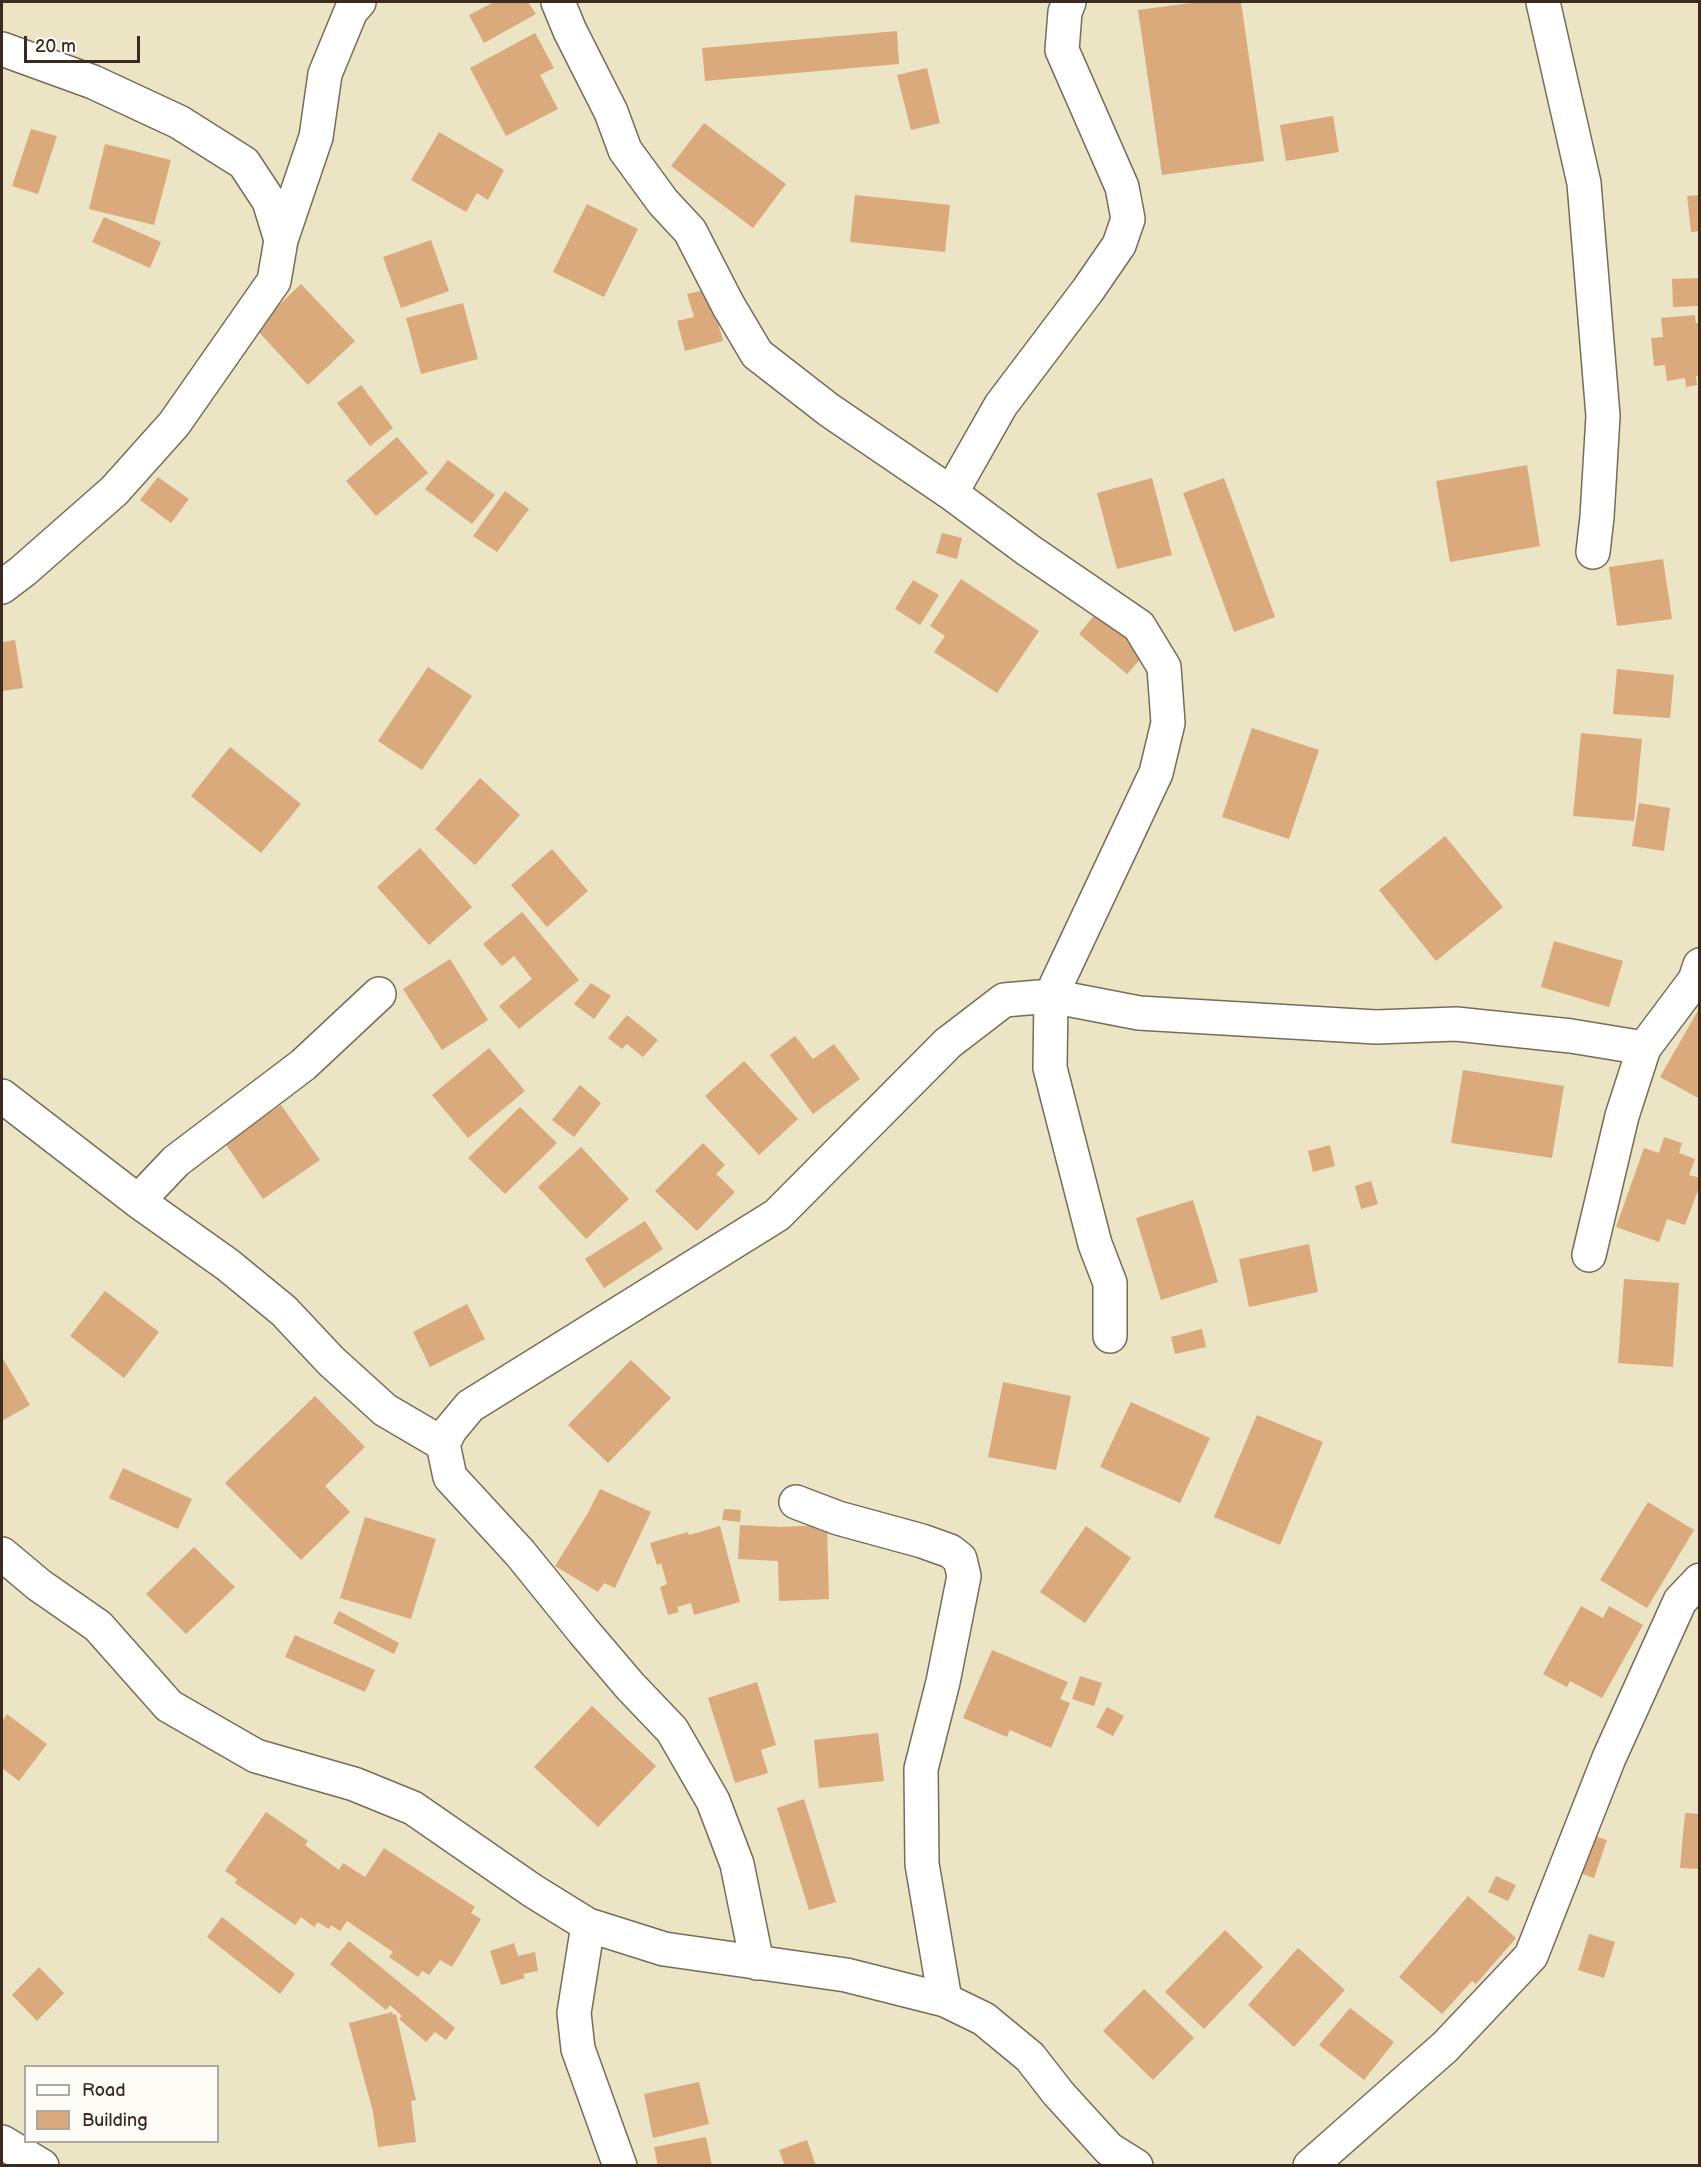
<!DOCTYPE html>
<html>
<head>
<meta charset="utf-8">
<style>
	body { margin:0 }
	#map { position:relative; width:1701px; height:2167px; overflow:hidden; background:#ebe4c5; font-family:"Balsamiq Sans",sans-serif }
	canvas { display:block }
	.frame { position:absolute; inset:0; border:3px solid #3b2a1e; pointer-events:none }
	.legend { position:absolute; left:24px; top:2065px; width:195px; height:78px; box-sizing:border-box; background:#fdfcf7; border:2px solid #afa8a0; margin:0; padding:8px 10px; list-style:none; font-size:18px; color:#3b2a1e }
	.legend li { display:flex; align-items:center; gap:12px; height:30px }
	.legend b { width:30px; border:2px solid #afa8a0 }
	.scale { position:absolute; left:24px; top:36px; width:116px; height:27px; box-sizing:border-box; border:3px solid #3b2a1e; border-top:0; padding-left:8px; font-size:18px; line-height:21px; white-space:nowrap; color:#3b2a1e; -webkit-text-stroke:4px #fdfcf7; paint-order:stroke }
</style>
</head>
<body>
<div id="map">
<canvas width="1701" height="2167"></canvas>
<div class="frame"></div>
<ul class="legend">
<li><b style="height:8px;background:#fff"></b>Road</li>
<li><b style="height:16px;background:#daaa7c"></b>Building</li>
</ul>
<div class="scale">20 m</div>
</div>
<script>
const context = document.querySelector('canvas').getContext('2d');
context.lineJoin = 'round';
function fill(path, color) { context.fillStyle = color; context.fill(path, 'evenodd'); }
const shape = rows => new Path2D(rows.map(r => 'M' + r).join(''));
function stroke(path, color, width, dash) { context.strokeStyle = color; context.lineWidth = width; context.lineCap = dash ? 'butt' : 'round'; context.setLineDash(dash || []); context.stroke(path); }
const building = shape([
	[494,2,528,2,536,14,484,43,469,15],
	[1198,2,1241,2,1264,161,1162,175,1138,10],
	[897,31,899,64,705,81,702,48],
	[535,33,554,68,540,75,558,109,506,136,470,68],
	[927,68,940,123,911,130,897,75],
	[1333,116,1339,152,1286,161,1280,125],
	[704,123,786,184,753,228,671,166],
	[31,129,57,136,38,194,12,186],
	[439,132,504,170,488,200,477,193,466,212,411,180],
	[105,144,171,160,154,225,89,209],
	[855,195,950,205,945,252,850,242],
	[1700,195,1700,231,1691,232,1687,196],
	[587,204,638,229,604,297,553,272],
	[104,217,161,242,150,268,92,242],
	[431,240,449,291,401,308,383,257],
	[1700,278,1700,306,1673,307,1672,279],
	[301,284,355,341,308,385,255,328],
	[709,289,723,341,685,351,677,321,694,317,687,294],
	[463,303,478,359,421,374,406,318],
	[1695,315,1696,323,1700,323,1700,376,1696,376,1697,385,1686,387,1685,378,1667,381,1665,365,1654,366,1651,338,1663,337,1661,318],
	[361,385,393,428,370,446,337,403],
	[397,437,428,473,376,516,346,481],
	[448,460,495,495,472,524,425,489],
	[1527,465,1540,546,1450,562,1436,481],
	[158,477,189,499,171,523,140,500],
	[1152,478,1172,555,1117,569,1097,493],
	[1224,478,1275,617,1234,632,1183,493],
	[505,491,529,509,497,552,473,536],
	[942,533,962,538,957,559,936,553],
	[1663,559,1672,619,1617,626,1609,567],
	[961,579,1039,631,997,693,934,652,945,636,930,626],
	[913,580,939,595,920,625,895,609],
	[1096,613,1145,654,1127,674,1079,634],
	[15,640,23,688,2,691,2,642],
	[428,667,472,696,422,770,378,741],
	[1617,669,1674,675,1670,718,1613,714],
	[1252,728,1319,750,1289,839,1222,817],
	[1581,733,1642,739,1634,821,1573,816],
	[230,747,301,804,261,853,191,796],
	[480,778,520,815,475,865,435,829],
	[1639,803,1670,808,1664,851,1632,846],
	[1445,836,1503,907,1436,961,1379,890],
	[420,848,472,907,429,945,377,887],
	[552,849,588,891,547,927,511,885],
	[522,912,579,980,519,1029,499,1006,532,979,514,956,502,966,483,944],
	[1554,941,1623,961,1609,1007,1541,987],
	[450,959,488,1020,442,1050,403,989],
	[591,983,611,996,594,1019,574,1004],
	[1700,1007,1700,1099,1660,1077],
	[627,1015,658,1040,643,1057,627,1044,622,1049,608,1038],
	[795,1036,813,1059,834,1044,860,1079,813,1114,770,1055],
	[489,1048,525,1091,468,1138,432,1095],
	[744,1061,798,1119,759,1155,705,1096],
	[1463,1070,1564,1086,1552,1158,1451,1143],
	[580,1085,601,1103,574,1137,552,1120],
	[281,1105,320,1160,263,1199,225,1143],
	[520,1107,557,1143,505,1194,468,1158],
	[1664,1137,1682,1143,1679,1153,1695,1159,1689,1175,1700,1178,1700,1185,1685,1225,1667,1219,1659,1242,1616,1227,1644,1148,1659,1153],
	[703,1143,725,1165,716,1174,735,1192,697,1231,655,1191],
	[1330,1145,1335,1166,1313,1172,1308,1151],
	[581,1147,629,1199,586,1239,538,1187],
	[1371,1181,1378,1204,1361,1209,1355,1186],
	[1193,1200,1218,1282,1161,1300,1136,1218],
	[645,1221,663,1249,604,1288,585,1259],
	[1309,1244,1318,1292,1249,1307,1239,1259],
	[1624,1279,1679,1283,1673,1367,1618,1363],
	[105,1291,159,1332,124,1378,70,1336],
	[467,1304,485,1339,430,1367,413,1332],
	[1202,1329,1206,1347,1175,1354,1171,1337],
	[2,1357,30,1405,2,1421],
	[631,1360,671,1398,608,1463,568,1425],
	[1003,1382,1071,1396,1056,1470,988,1457],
	[315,1396,365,1447,325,1486,350,1512,301,1560,225,1483],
	[1131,1402,1210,1438,1180,1503,1100,1467],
	[1257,1415,1323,1442,1280,1545,1214,1517],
	[123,1468,192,1499,178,1529,109,1498],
	[600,1489,651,1512,615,1588,604,1583,598,1592,555,1566,588,1513],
	[1648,1502,1694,1530,1647,1608,1600,1580],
	[724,1509,741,1510,740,1522,722,1520],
	[365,1517,436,1539,411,1619,340,1598],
	[740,1525,780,1527,827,1525,829,1599,779,1601,778,1561,738,1559],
	[720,1526,740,1602,694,1615,691,1603,677,1607,679,1612,668,1615,660,1587,667,1584,661,1563,657,1565,650,1543,688,1532,689,1535],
	[1086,1526,1131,1558,1085,1623,1040,1592],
	[194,1547,235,1587,186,1634,146,1594],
	[1581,1606,1603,1618,1609,1606,1643,1625,1602,1698,1570,1681,1567,1687,1543,1674],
	[339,1611,399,1643,394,1654,333,1623],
	[295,1635,375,1670,365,1692,285,1657],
	[992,1650,1068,1682,1060,1699,1070,1703,1051,1748,1010,1730,1007,1737,963,1718],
	[1080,1676,1102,1683,1094,1706,1072,1699],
	[757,1682,776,1745,761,1750,768,1773,735,1783,708,1698],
	[592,1706,656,1766,598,1827,534,1767],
	[1107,1707,1124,1716,1113,1736,1096,1727],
	[7,1714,47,1744,19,1781,2,1768,2,1722],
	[878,1733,884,1781,819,1788,814,1740],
	[804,1799,836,1902,809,1910,777,1808],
	[266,1812,308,1841,305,1845,339,1870,343,1863,365,1877,384,1848,475,1907,471,1913,481,1919,452,1967,440,1960,429,1975,422,1971,418,1977,389,1957,393,1952,347,1921,340,1931,331,1925,329,1929,318,1922,314,1927,301,1917,295,1925,235,1883,237,1879,225,1871],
	[1685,1813,1700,1814,1700,1869,1680,1868],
	[1585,1833,1607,1840,1594,1878,1572,1870],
	[1496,1876,1516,1885,1508,1901,1488,1892],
	[1468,1896,1516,1938,1476,1984,1472,1981,1442,2014,1399,1977],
	[222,1917,295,1974,280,1994,207,1937],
	[1225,1930,1263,1967,1204,2029,1165,1992],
	[1589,1934,1615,1942,1604,1978,1578,1970],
	[349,1941,455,2028,446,2040,435,2032,426,2042,399,2019,402,2016,390,2005,386,2010,330,1964],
	[514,1943,518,1956,535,1952,538,1971,523,1974,525,1978,501,1985,490,1951],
	[1298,1948,1345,1990,1294,2047,1248,2005],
	[39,1967,64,1993,37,2021,12,1995],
	[1144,1989,1194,2038,1153,2080,1103,2031],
	[1350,2008,1394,2042,1364,2080,1319,2045],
	[392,2012,393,2015,396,2014,416,2100,411,2101,416,2142,378,2147,373,2112,349,2023],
	[699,2082,709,2124,653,2138,644,2094],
	[706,2137,712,2166,658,2166,654,2147],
	[807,2140,816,2166,785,2166,779,2150]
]);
const street = shape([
	[558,2,570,31,611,112,625,150,663,202,690,231,728,305,757,354,829,410,951,493,1028,550,1139,626,1164,667,1168,723,1156,773,1051,996,1050,1068,1095,1244,1110,1283,1110,1336],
	[1543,2,1584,183,1603,416,1597,517,1593,552],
	[2,49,93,82,179,122,244,163,269,201,281,240,274,281,174,424,114,491,23,571,2,587],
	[281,240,316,137,325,74,351,11,359,2],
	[951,493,1001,405,1088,290,1119,245,1128,219,1122,187,1062,50,1065,12,1069,2],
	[2,1096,138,1201,228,1265,284,1311,331,1361,385,1410,443,1444],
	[138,1201,176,1161,303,1065,379,994],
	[1589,1255,1622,1116,1644,1048],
	[796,1502,838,1518,922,1541,950,1551,960,1559,964,1576,943,1682,921,1769,922,1864,945,2000],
	[2,1554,39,1585,98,1626,169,1706,256,1756,354,1784,413,1808,533,1891,588,1925,664,1949,846,1975,945,2000,984,2019,1030,2057,1058,2093,1109,2149,1136,2166],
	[588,1925,574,2013,578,2049,620,2166],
	[757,1963,737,1864,713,1801,672,1730,630,1686,584,1632,520,1553,450,1477,443,1444,450,1430,470,1406,777,1215,948,1043,1004,1000,1051,996,1139,1013,1376,1027,1456,1024,1571,1036,1644,1048,1695,980,1700,965],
	[2,2142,42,2166],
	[1310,2166,1445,2047,1531,1956,1609,1758,1680,1601,1700,1580]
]);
fill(building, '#daaa7c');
stroke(street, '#796b58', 36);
stroke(street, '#fff', 33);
</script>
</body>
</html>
